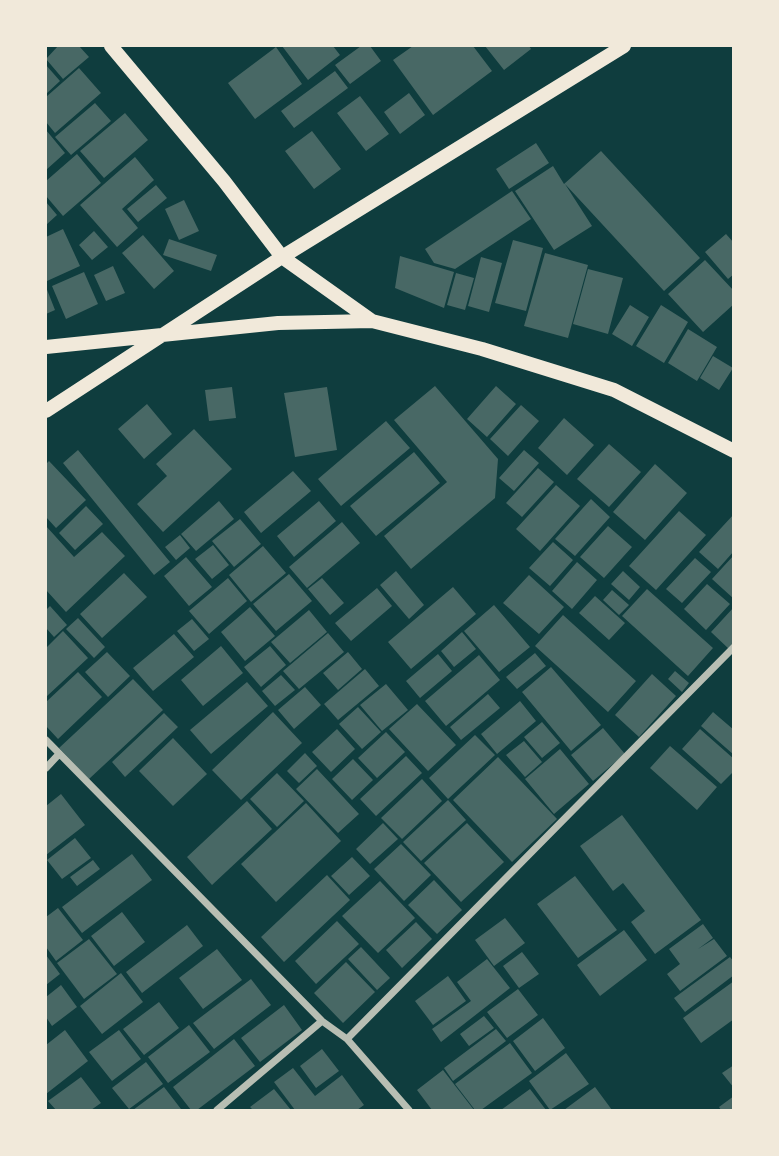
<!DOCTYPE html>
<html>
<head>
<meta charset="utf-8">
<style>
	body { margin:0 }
	#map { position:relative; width:779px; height:1156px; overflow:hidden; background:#0f3d3e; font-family:"Sofia Sans Condensed",sans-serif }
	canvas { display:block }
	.frame { position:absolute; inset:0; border:47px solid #f1e9da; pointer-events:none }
</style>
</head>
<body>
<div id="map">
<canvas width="779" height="1156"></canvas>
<div class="frame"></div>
</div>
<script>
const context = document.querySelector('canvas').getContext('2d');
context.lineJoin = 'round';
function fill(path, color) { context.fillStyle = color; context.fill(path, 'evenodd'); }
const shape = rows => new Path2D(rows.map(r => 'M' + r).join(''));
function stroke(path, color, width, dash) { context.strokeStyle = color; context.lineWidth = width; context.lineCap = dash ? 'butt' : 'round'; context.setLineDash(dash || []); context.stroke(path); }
const building = shape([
	[58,46,79,46,89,57,63,79,46,59],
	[282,46,333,46,340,55,308,80],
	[361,46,370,46,381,61,350,84,335,65],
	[413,46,473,46,492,71,433,115,393,60],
	[485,46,529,46,531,49,504,70],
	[276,47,302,84,255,119,228,83],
	[46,65,60,81,46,94],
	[79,68,101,93,55,133,46,122,46,97],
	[335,71,348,88,294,128,281,111],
	[409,93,425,115,400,134,384,112],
	[360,96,389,134,366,151,337,113],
	[95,103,111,121,71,155,55,137],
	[125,113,148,140,104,178,80,151],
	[46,130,65,153,46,170],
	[312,131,341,169,314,189,285,151],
	[536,143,549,163,509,189,496,169],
	[601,151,700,258,664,291,565,184,592,226,554,250,515,191,553,166,564,184],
	[77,154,101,183,63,216,46,196,46,181],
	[135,157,154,180,122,209,138,228,117,247,80,205],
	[156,185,167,198,138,222,127,209],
	[512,191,531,219,455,269,434,263,425,249],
	[184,200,199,231,179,240,165,209],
	[46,202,57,215,46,225],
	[63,229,80,266,47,281,46,237],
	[94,231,108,247,92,260,79,245],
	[726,234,734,243,734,274,728,279,705,252],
	[143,235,174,271,154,289,122,253],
	[169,239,217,255,211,271,163,255],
	[513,240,543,248,526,311,495,303],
	[545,253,588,265,568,338,524,326],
	[400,256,454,272,444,308,395,288],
	[481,257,502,263,489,312,468,306],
	[705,260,734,291,734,304,703,332,668,294],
	[113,266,125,293,106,301,94,275],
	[588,269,623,278,608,334,573,324],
	[84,272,98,304,66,319,52,286],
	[456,273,474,278,465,310,447,305],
	[46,287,55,310,46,314],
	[630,305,649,317,632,346,612,334],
	[661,305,688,322,664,363,636,346],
	[688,329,717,347,697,381,668,363],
	[713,356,733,368,719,390,700,378],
	[435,386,498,459,495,498,411,569,384,536,447,482,394,420],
	[496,386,516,404,487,437,467,419],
	[232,387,236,418,209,421,205,390],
	[327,387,337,450,295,457,284,393],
	[147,404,172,434,144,459,118,429],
	[521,405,539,421,508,456,490,439],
	[564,418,594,445,567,475,538,448],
	[386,421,410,448,341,506,318,479],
	[194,429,232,469,163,532,137,504,167,476,156,464],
	[609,444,641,472,609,507,577,479],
	[78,450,170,562,154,575,63,463],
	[524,450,539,463,514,491,499,478],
	[414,452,440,483,376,536,350,506],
	[49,461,86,500,56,528,46,517,46,464],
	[655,464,687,493,645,540,613,512],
	[538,468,554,482,522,517,506,503],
	[293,471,311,491,261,533,244,512],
	[556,485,580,506,540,551,516,529],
	[591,499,610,517,575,556,555,539],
	[219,501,234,519,196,551,181,534],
	[319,501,336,521,294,557,277,536],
	[86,506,103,524,75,550,59,533],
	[679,511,706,535,656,590,629,566],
	[734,514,734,551,718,569,699,552],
	[240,519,261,544,234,567,212,541],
	[342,522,360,543,307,588,289,567],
	[46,526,74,557,102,532,125,556,66,612,46,590],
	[608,526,632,547,604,578,580,557],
	[180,535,190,548,176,560,165,547],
	[553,542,573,560,550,586,529,568],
	[213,545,229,565,212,579,195,559],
	[263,546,286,573,251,602,229,575],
	[734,555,734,599,712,579],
	[186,557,212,587,189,606,164,576],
	[695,558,711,572,682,603,666,589],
	[577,562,597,580,572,609,552,591],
	[396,571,424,605,409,619,380,585],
	[623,571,640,587,629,600,611,584],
	[124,573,147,597,102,638,80,614],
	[289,574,312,601,276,631,253,604],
	[529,575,564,607,539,634,503,603],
	[228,578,247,601,209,634,189,611],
	[322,578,344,603,330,615,308,589],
	[707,584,730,604,706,630,684,609],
	[453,587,476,614,411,669,388,642],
	[377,588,392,606,351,641,335,623],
	[647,589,713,648,688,676,622,616],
	[612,590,629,605,619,615,603,600],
	[595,596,625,623,609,640,579,613],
	[494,605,530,647,499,672,464,631],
	[50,606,67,625,54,637,46,628,46,610],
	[250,607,275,636,245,661,221,632],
	[734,607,734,645,730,650,711,632],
	[309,610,327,632,290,663,271,642],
	[563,615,636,681,608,712,535,646],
	[78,618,105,647,94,658,66,629],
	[192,619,209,639,194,651,177,631],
	[63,631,88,658,46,697,46,648],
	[462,632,476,649,454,667,441,651],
	[328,633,344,652,299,689,283,671],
	[174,634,194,657,153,691,133,668],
	[221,646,243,673,203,706,181,680],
	[270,646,286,665,261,687,244,667],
	[107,652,130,676,108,697,85,672],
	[348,652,362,669,338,690,323,673],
	[535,653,546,666,517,689,506,677],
	[438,654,452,671,420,698,406,681],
	[479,655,500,680,446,726,425,701],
	[551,667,601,725,571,751,522,692],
	[365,669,379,686,338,720,324,704],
	[675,671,689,683,682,692,668,679],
	[78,672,102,697,58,739,46,726,46,702],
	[652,674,676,696,639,737,615,715],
	[281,675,295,690,275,706,262,691],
	[133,679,163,710,89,779,59,748],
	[247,682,268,706,211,754,190,730],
	[386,684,408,710,382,731,360,705],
	[305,687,321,705,294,729,278,710],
	[488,694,500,708,461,740,450,727],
	[520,701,536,721,497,754,481,734],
	[417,704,456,745,428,771,389,729],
	[358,707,381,732,362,749,339,724],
	[273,712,302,743,241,800,212,770],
	[713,712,734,730,734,755,701,726],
	[164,713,178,727,125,777,112,762],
	[542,722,560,743,542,758,524,737],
	[603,728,625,754,593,781,571,755],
	[337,729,355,749,331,772,312,752],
	[700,729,734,759,734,771,721,784,682,749],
	[386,732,405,752,377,778,358,758],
	[475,735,495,755,448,799,429,778],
	[173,738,207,774,173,806,139,771],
	[524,741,542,762,525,777,506,755],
	[670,746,717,787,697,810,650,768],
	[560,749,589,784,554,814,525,779],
	[305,753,317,766,299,783,287,771],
	[406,756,422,773,376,816,360,799],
	[498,757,557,819,512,862,453,800],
	[353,759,373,780,352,800,332,779],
	[317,769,359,814,338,833,296,789],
	[277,773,304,801,277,827,250,799],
	[422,779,442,801,402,839,381,818],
	[61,794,85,825,46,855,46,806],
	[448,800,466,820,421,861,403,842],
	[247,801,272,829,212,885,187,857],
	[306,803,341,841,276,902,241,864],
	[622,815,701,920,655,954,631,922,645,911,623,883,613,891,580,846],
	[383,823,398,839,370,864,356,849],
	[467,823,504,862,461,902,424,863],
	[75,838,91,858,62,879,47,860],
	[401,844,431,875,404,901,374,869],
	[132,854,152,880,82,933,62,907],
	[352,857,370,876,349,895,331,876],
	[93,860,100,869,77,886,70,877],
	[327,875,350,900,284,962,261,937],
	[575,876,617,930,578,958,537,904],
	[434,880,462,910,437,934,408,905],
	[380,881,415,918,378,953,342,916],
	[58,908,83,940,56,961,46,947,46,917],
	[122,912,145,942,114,966,91,936],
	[505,918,525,943,494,966,475,940],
	[337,921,359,944,316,984,295,961],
	[416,922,432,939,402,968,386,950],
	[703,924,713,938,698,949,714,939,727,956,680,991,667,974,680,964,669,949],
	[187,925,203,946,142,993,126,972],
	[624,930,647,960,600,996,577,965],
	[89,939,117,974,84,999,57,963],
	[361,947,390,978,377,990,348,959],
	[217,949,242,980,203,1009,179,978],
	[522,952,539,974,519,988,503,966],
	[46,955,60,974,46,985],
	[730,957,734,962,734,975,685,1012,674,998],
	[487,959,510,988,441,1042,432,1029,471,1001,457,982],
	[346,962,375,992,343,1023,314,993],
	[121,973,143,1002,102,1034,80,1006],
	[448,976,466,1001,433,1025,415,1001],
	[251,979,271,1005,214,1049,193,1023],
	[734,981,734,1019,701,1043,683,1018],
	[61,985,77,1007,52,1026,46,1017,46,997],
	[518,989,538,1015,507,1038,487,1012],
	[159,1002,179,1028,144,1055,123,1029],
	[284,1005,302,1030,260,1062,241,1038],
	[484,1016,494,1028,469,1046,460,1034],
	[543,1018,565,1048,535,1071,513,1041],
	[189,1025,210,1052,168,1083,148,1057],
	[496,1029,506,1041,453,1081,444,1068],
	[65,1030,88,1061,46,1094,46,1045],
	[119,1030,141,1059,112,1081,89,1052],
	[234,1039,255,1066,197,1110,191,1110,173,1087],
	[510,1043,532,1073,481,1110,475,1110,455,1084],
	[322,1049,339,1071,316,1088,300,1066],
	[566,1053,589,1084,550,1110,529,1081],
	[146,1062,163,1084,129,1109,112,1088],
	[734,1065,734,1088,722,1073],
	[293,1068,315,1096,342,1075,364,1105,357,1110,295,1110,274,1082],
	[443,1070,474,1110,432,1110,417,1090],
	[81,1077,101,1103,91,1110,56,1110,48,1101],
	[164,1087,181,1109,133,1110],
	[595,1087,612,1110,564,1110],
	[274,1089,291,1110,253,1110,250,1107],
	[530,1089,546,1110,501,1110],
	[734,1096,734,1110,721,1110,719,1107]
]);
const minor = shape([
	[46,740,322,1021,347,1039,409,1110],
	[46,768,59,754],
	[347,1039,734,647],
	[217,1110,322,1021]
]);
const secondary = shape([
	[111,46,224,181,282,257,372,321,482,349,614,390,734,451],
	[46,347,278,323,372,321],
	[46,411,282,257,624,46]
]);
fill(building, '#486865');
stroke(minor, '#b8beb3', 7);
stroke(secondary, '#f1e9da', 14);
</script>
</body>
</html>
